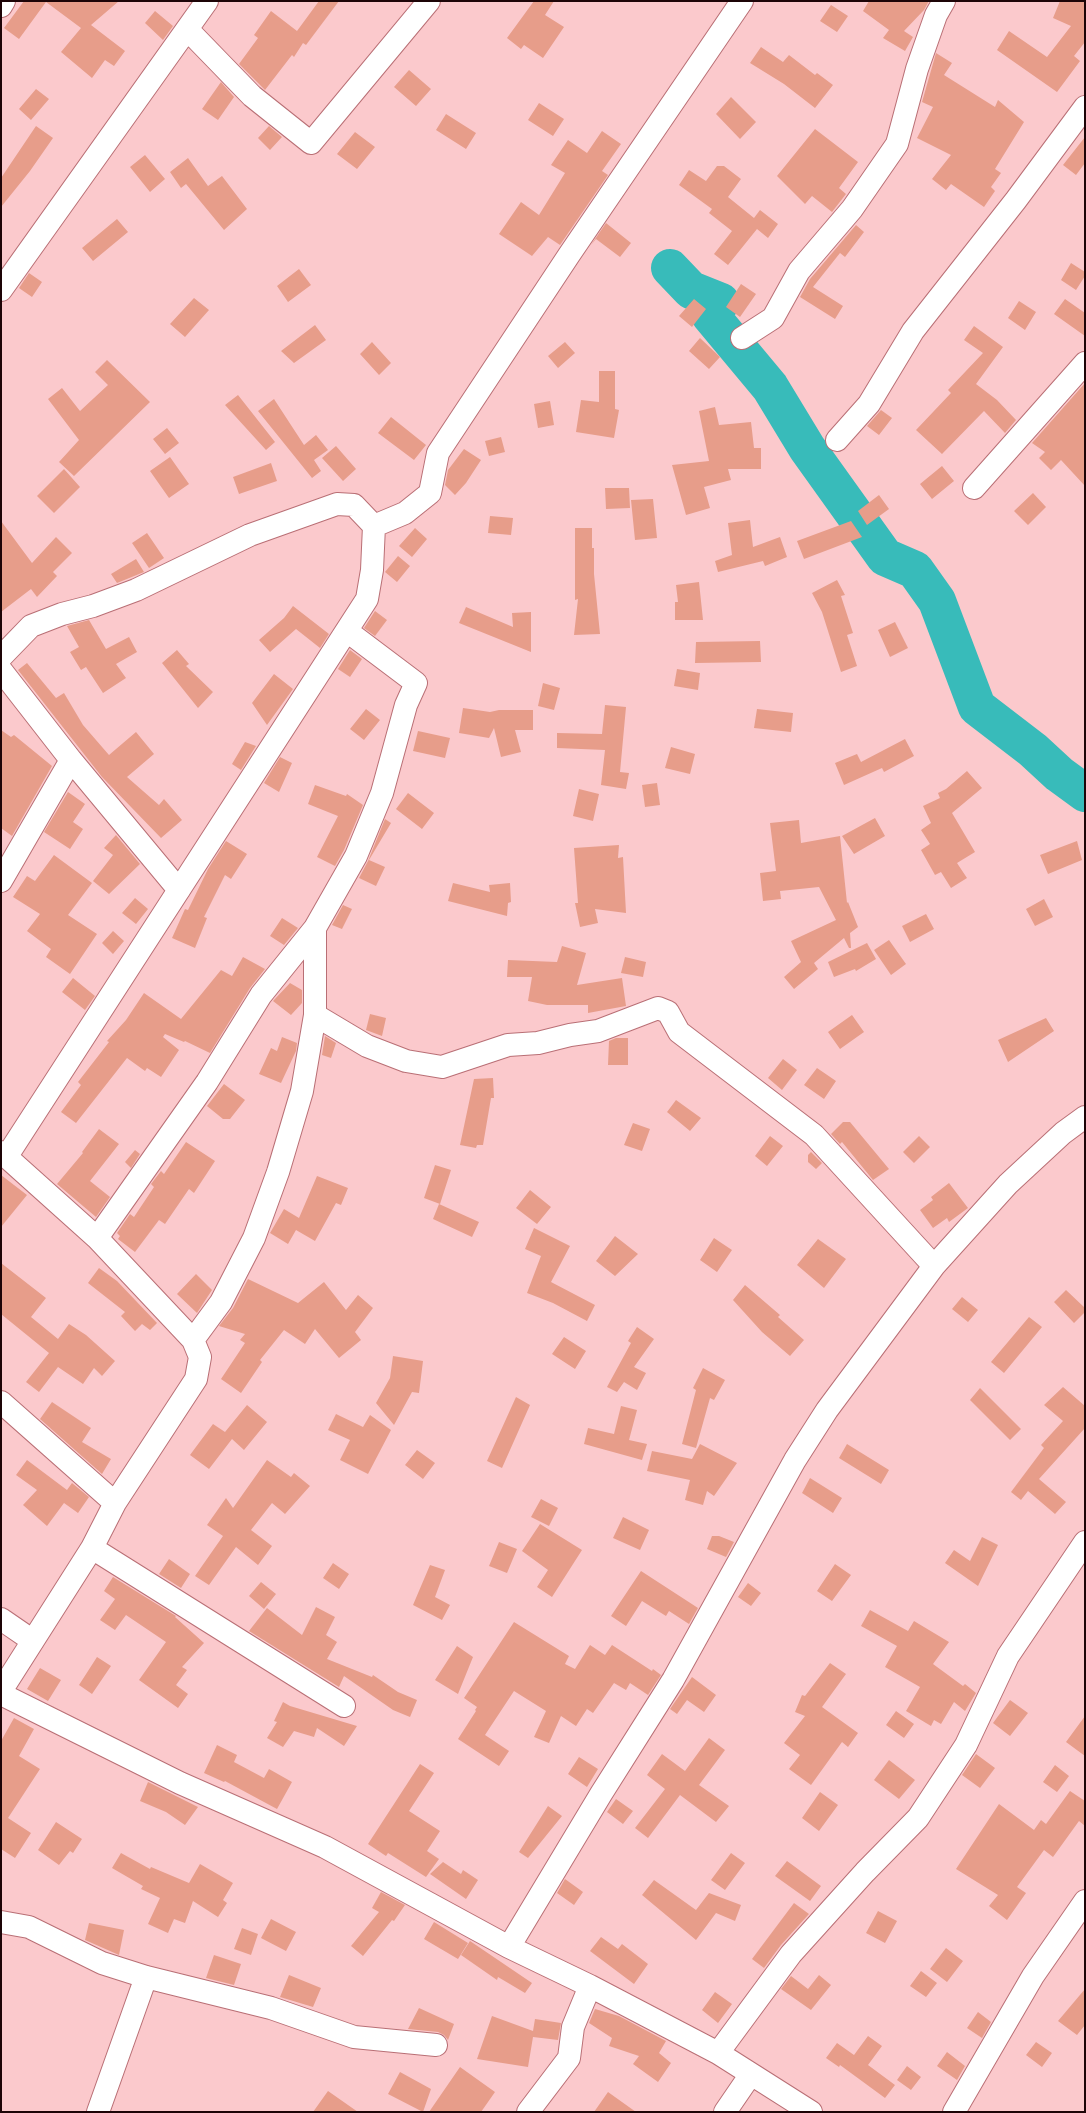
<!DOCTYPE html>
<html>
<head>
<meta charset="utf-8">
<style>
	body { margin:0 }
	#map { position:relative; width:1086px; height:2113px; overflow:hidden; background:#fbc9cc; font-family:"Exo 2",sans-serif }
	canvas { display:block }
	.frame { position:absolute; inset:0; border:2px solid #1d0407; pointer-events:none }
</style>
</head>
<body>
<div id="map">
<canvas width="1086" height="2113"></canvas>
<div class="frame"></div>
</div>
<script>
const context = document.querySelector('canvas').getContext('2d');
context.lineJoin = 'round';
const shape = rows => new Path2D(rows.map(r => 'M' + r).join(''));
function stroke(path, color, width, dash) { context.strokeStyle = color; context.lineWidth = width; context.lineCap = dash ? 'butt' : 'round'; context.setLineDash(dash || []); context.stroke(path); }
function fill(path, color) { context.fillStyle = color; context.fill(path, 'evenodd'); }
const river = shape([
	[670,268,691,290,721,302,710,315,770,387,807,448,885,557,915,570,937,601,977,707,1033,750,1059,774,1085,793]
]);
const building = shape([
	[24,1,119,1,91,25,125,51,114,66,105,60,92,78,61,52,81,28,46,2,19,39,4,28],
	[319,1,339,1,306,45,303,43,294,57,292,55,265,90,239,64,258,38,254,35,271,11,297,31],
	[534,1,554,1,545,15,564,27,543,58,524,45,521,49,507,38],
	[869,1,929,1,924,10,904,31,913,37,905,51,883,38,889,30,863,11],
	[1060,1,1085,1,1085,42,1074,56,1080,61,1057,92,997,50,1009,31,1047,57,1071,26,1053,18],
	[831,5,848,16,837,32,820,21],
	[155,11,173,26,163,40,145,23],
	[761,47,783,62,789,55,815,75,817,73,833,85,815,108,784,84,750,63],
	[936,53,952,63,944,75,995,107,998,100,1024,122,995,169,1001,173,991,187,995,191,984,207,951,184,946,190,932,179,951,155,917,138,933,107,922,102],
	[409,70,431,89,416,106,394,87],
	[221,82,234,97,218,120,202,109],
	[36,89,49,99,31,120,19,109],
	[731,97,756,122,740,139,716,114],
	[539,103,564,119,553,136,528,120],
	[446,114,476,133,466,149,436,130],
	[36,126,53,138,30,171,1,207,1,178],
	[269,126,282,137,270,150,258,138],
	[815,129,858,162,839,188,846,194,832,212,812,196,805,204,777,176],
	[602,131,621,144,602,171,608,175,560,245,548,237,532,256,499,234,521,202,539,215,565,173,551,165,568,140,587,153],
	[355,132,375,147,357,169,337,154],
	[1085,137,1085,163,1076,175,1063,165],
	[145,155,165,179,150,192,130,167],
	[188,158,208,186,222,176,247,209,224,230,186,184,181,188,170,172],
	[717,166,724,166,741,179,728,197,754,218,760,210,778,224,768,238,757,229,728,265,714,254,732,231,709,213,712,209,679,185,689,170,706,181],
	[117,219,128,232,93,261,82,248],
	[606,223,631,243,620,257,596,239,591,245],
	[856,225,864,232,845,257,840,253,813,287,843,306,835,319,800,297,810,279],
	[1071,263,1085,272,1085,276,1076,290,1061,280],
	[299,269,311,285,288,302,277,286],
	[29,273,42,282,32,297,19,288],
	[741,284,756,294,740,317,726,307],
	[194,298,209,310,185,337,170,324],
	[694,299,706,309,692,327,679,316],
	[1065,299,1085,313,1085,336,1054,314],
	[1019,301,1036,312,1025,330,1008,318],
	[315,325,326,340,294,363,281,351],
	[974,326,1003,347,976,384,997,400,1016,420,1005,433,984,411,942,454,916,430,951,393,948,390,983,353,964,340],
	[700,338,720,357,709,369,689,351],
	[372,342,391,363,379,375,360,354],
	[565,342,575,353,558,368,548,356],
	[107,360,150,402,74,476,59,462,79,440,48,399,62,388,80,411,108,385,95,372],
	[599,371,615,371,615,409,619,410,614,438,576,432,581,400,599,402],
	[1085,383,1085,486,1061,460,1051,470,1039,458,1045,452,1032,443],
	[238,395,275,442,266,450,225,405],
	[274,399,304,445,316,435,328,450,314,460,321,471,312,478,258,411],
	[550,401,554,425,538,428,534,404],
	[715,407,719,425,751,422,754,448,761,448,761,469,728,469,731,480,704,487,710,508,686,515,672,465,709,461,699,411],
	[881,410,892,418,879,435,867,426],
	[391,417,426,445,414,460,378,433],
	[167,428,179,443,165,454,153,439],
	[501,437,505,452,489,456,485,441],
	[336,446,356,469,343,481,322,458],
	[464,449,481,460,466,483,455,495,445,485,448,470],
	[170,457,189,484,169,498,150,471],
	[271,463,277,481,239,494,233,477],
	[942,466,954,481,932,499,920,484],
	[64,469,80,487,54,513,37,496],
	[605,488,629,488,630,508,606,509],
	[1033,493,1046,507,1028,525,1014,511],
	[879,495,889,509,867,525,858,511],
	[653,499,657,538,635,540,631,500],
	[490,516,513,518,511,535,488,533],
	[750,520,753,547,780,537,787,557,765,566,763,561,718,572,715,561,732,555,728,523],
	[1,521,32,563,56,537,72,553,53,572,57,576,37,597,31,589,1,612],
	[851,521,862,537,804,559,797,541],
	[415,528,427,539,412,557,399,546],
	[575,528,592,528,592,548,594,548,594,574,600,634,574,635,578,599,575,600],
	[147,533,164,558,149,568,132,543],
	[398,556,410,566,397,582,385,572],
	[136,559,144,572,117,583,111,574],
	[837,580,845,595,841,596,853,633,847,635,857,666,841,672,822,612,812,593],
	[699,582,703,620,675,620,675,602,678,602,676,585],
	[293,606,329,634,320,648,296,629,270,652,259,640,284,618],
	[466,607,513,627,512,613,531,612,531,652,459,623],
	[375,611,387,620,375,636,364,628],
	[89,620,106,649,129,637,137,652,116,664,126,678,103,693,86,667,81,670,70,652,79,647,67,626],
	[895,622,908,648,890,657,878,630],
	[760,641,761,662,695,663,696,642],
	[177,650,189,664,186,666,213,692,198,708,162,663],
	[350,650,362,659,350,677,338,669],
	[27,663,56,698,64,693,83,725,109,755,136,732,154,754,127,777,159,805,164,799,182,820,161,838,102,777,18,670],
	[677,669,700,673,698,690,674,686],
	[274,674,293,689,267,725,252,703],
	[543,683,560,688,554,710,538,706],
	[605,705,626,707,620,772,629,773,626,789,601,785,605,750,557,748,557,733,602,734],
	[463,708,490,712,499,710,533,710,533,730,515,730,521,752,501,757,494,728,489,738,459,733],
	[366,709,380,720,364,740,350,729],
	[757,709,793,713,791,732,754,728],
	[1,730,11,737,14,735,52,766,12,836,1,828],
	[418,731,450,738,445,758,413,751],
	[905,739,914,756,884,772,882,768,844,785,835,763,857,754,861,762],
	[245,742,256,746,241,770,232,764],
	[671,747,695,754,690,774,665,768],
	[280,757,292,763,279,792,264,783],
	[967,771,982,788,952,813,975,852,957,863,967,878,951,888,941,872,935,875,921,850,930,844,921,830,931,823,923,806,940,798,938,793,946,789],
	[657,783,660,805,645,807,642,785],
	[315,785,346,796,347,794,363,805,344,850,335,866,317,857,338,816,308,804],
	[579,789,599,794,593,821,573,816],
	[68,792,85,804,73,822,83,829,70,849,44,832],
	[408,793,434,813,422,829,396,809],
	[875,818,885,836,854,854,842,836],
	[385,819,391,823,369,860,385,867,376,886,359,878,368,861],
	[799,820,801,843,840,836,847,903,848,902,858,927,850,933,851,948,849,948,844,938,814,963,818,969,794,989,784,977,801,962,791,941,836,920,819,887,780,891,781,899,763,901,760,873,776,871,770,823],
	[116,835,140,864,109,894,93,881,113,855,104,848],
	[226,841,247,854,231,879,225,875,204,917,207,918,195,948,172,938,185,909,188,910,208,869],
	[1077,841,1082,860,1048,874,1040,855],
	[619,845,618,858,623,857,626,913,595,909,598,923,580,927,575,903,578,903,574,848],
	[54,855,92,883,68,915,97,934,70,974,46,957,51,949,27,931,40,914,13,897,27,876,35,881],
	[453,883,490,892,489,885,510,883,511,902,508,903,507,916,448,901],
	[135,898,148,909,136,924,122,913],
	[1044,899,1053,917,1035,926,1026,909],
	[343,905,352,909,342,929,332,925],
	[926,914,934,929,910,942,902,926],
	[282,918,298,928,284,945,270,936],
	[113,931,124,941,113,954,102,943],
	[889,940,906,964,891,975,874,950],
	[867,943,876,959,856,971,855,969,834,977,828,962],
	[562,946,586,953,577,985,622,978,626,1006,588,1013,588,1005,547,1005,528,1001,532,977,507,977,508,960,557,962],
	[243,957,265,969,250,988,210,1053,185,1041,184,1042,165,1034,163,1037,179,1050,161,1077,147,1068,145,1071,127,1058,76,1123,61,1112,81,1085,78,1082,109,1042,107,1041,126,1020,144,993,181,1019,221,970,232,976],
	[625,957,646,962,643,977,621,973],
	[73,978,95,996,85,1010,62,992],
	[290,983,302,990,302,1003,291,1015,273,1001],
	[370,1014,386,1018,382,1036,366,1030],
	[852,1015,864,1032,840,1049,828,1032],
	[1046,1018,1054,1031,1008,1062,998,1040],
	[325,1036,336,1043,331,1058,322,1055],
	[282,1037,297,1043,296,1051,281,1083,259,1074,271,1048,277,1051],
	[616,1038,628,1038,628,1065,608,1065,609,1041],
	[783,1059,797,1070,782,1090,768,1078],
	[817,1068,836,1081,824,1099,804,1085],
	[493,1078,494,1098,491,1098,483,1145,477,1145,476,1148,460,1145,474,1079],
	[224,1084,245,1100,230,1119,223,1119,207,1106],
	[676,1100,701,1118,690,1131,667,1112],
	[843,1122,850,1122,889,1169,873,1180,842,1142,840,1144,831,1134],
	[633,1123,650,1129,642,1151,624,1145],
	[99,1129,119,1144,90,1181,110,1197,96,1217,57,1184,83,1153,82,1152],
	[770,1136,783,1146,767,1166,755,1156],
	[919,1136,930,1147,914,1163,903,1152],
	[186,1142,215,1161,194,1193,189,1189,165,1224,159,1220,135,1252,118,1239,120,1236,117,1233,130,1214,134,1217,154,1187,151,1184,161,1171,164,1174],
	[135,1150,140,1154,131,1168,125,1162],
	[811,1152,822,1163,816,1169,808,1162,808,1155],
	[435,1165,451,1170,440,1204,424,1198],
	[1,1175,27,1195,1,1227],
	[317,1176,348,1188,341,1205,336,1203,315,1241,296,1230,288,1244,270,1233,284,1209,299,1218],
	[949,1183,968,1208,949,1222,947,1218,933,1228,920,1210,933,1200,931,1197],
	[530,1190,551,1207,537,1224,516,1208],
	[439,1204,479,1222,472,1237,433,1219],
	[534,1228,570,1246,551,1282,595,1305,587,1321,553,1303,527,1293,541,1256,525,1249],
	[615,1236,638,1254,615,1276,596,1261],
	[714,1238,732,1250,717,1272,700,1260],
	[818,1239,846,1259,824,1288,797,1265],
	[1,1263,46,1298,31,1317,58,1339,69,1324,86,1335,115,1361,102,1376,94,1368,83,1384,58,1367,39,1392,26,1382,49,1353,1,1314],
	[99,1268,117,1281,157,1323,150,1330,142,1324,135,1331,121,1316,125,1312,88,1283],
	[196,1274,212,1290,197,1313,177,1294],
	[248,1279,298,1303,324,1282,346,1310,358,1295,373,1308,355,1332,361,1340,339,1358,315,1329,305,1344,284,1330,260,1360,262,1362,241,1393,221,1379,245,1343,240,1340,245,1334,219,1326,233,1308],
	[745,1285,780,1315,778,1317,804,1340,790,1356,762,1332,733,1300],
	[1066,1290,1085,1308,1085,1312,1074,1323,1054,1302],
	[962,1297,978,1310,968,1322,952,1309],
	[1029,1317,1042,1327,1004,1373,991,1362],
	[637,1327,654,1339,634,1367,646,1373,637,1390,624,1382,617,1392,607,1387,631,1343,628,1341],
	[564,1337,586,1351,575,1369,552,1354],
	[393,1356,423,1361,419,1393,412,1392,394,1425,376,1403,390,1378],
	[703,1368,725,1380,714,1400,710,1398,696,1448,682,1444,696,1390,693,1388],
	[1063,1387,1085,1406,1085,1428,1039,1479,1066,1502,1055,1514,1028,1491,1021,1500,1011,1492,1044,1448,1041,1445,1063,1421,1044,1405],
	[980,1388,1021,1429,1010,1440,970,1400],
	[516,1397,530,1405,502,1468,487,1461],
	[52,1402,91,1428,82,1442,111,1459,102,1474,40,1419],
	[247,1405,267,1422,244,1450,232,1439,209,1469,190,1455,213,1424,225,1432],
	[621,1406,637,1410,629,1440,647,1444,642,1460,584,1444,588,1428,614,1434],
	[336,1414,363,1427,370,1415,391,1430,368,1474,340,1460,350,1440,328,1430],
	[700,1444,737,1463,714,1496,707,1491,703,1505,685,1500,690,1480,647,1471,652,1451,692,1459],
	[847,1444,889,1470,881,1484,839,1458],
	[417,1450,435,1463,423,1479,405,1465],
	[27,1460,67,1490,72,1483,89,1497,78,1513,64,1503,47,1526,23,1505,37,1490,16,1475],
	[267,1460,291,1477,294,1473,310,1486,285,1514,272,1503,251,1530,272,1546,258,1565,236,1547,209,1585,195,1576,223,1536,207,1525,226,1498,233,1508],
	[810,1478,842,1498,833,1513,802,1493],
	[541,1499,558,1508,549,1526,531,1517],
	[623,1517,649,1530,640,1550,613,1538],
	[540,1524,582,1550,552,1597,537,1587,548,1570,522,1551],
	[712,1536,719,1536,734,1542,726,1557,707,1549],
	[982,1537,998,1545,978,1586,945,1563,954,1550,970,1561],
	[499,1542,517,1549,507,1573,489,1566],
	[169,1559,190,1574,181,1588,159,1574],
	[333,1563,349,1574,339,1589,323,1578],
	[835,1564,851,1575,832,1601,817,1591],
	[430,1565,445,1570,435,1597,450,1605,442,1620,413,1605],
	[641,1571,698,1608,689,1624,669,1611,666,1616,642,1601,626,1626,611,1616],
	[113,1577,176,1616,175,1617,204,1643,182,1667,187,1670,176,1685,188,1694,178,1708,139,1680,166,1642,126,1615,115,1630,100,1620,115,1599,104,1591],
	[261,1582,276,1594,264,1609,249,1596],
	[748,1583,761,1593,751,1606,738,1597],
	[316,1607,335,1617,326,1635,337,1642,327,1659,372,1677,373,1675,398,1692,417,1700,410,1717,393,1710,344,1676,339,1687,249,1631,267,1608,302,1635],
	[870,1610,908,1631,914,1621,949,1642,933,1664,963,1686,965,1684,976,1693,965,1711,954,1702,941,1724,934,1720,931,1726,906,1711,920,1687,885,1667,897,1646,861,1626],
	[514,1622,569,1656,565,1664,575,1669,590,1645,605,1655,612,1645,652,1671,653,1669,661,1675,648,1695,630,1683,626,1690,614,1683,593,1713,587,1709,576,1726,561,1716,549,1743,534,1737,546,1711,514,1691,485,1735,509,1751,499,1766,458,1739,476,1711,475,1710,477,1707,464,1698],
	[457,1646,473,1657,458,1694,435,1680],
	[97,1657,111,1666,92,1694,79,1685],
	[830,1663,846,1674,822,1707,858,1733,848,1747,842,1742,811,1785,789,1769,800,1755,784,1743,805,1716,795,1712,802,1695,805,1696],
	[40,1668,61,1680,48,1701,27,1689],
	[692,1677,716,1695,704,1712,687,1700,677,1714,670,1709],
	[1010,1700,1028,1713,1010,1736,993,1723],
	[283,1702,290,1706,357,1726,344,1746,317,1728,314,1737,294,1731,283,1747,267,1738,277,1722,274,1721],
	[896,1711,914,1724,904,1738,886,1725],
	[1085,1716,1085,1756,1066,1742],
	[14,1718,34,1729,19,1756,40,1769,8,1818,31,1833,15,1858,1,1849,1,1741],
	[709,1738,725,1750,699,1785,729,1806,716,1822,680,1795,648,1838,635,1828,665,1789,647,1775,662,1754,685,1771],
	[217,1745,237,1755,234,1762,264,1778,269,1769,292,1782,277,1809,225,1781,224,1782,204,1773],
	[976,1754,995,1768,980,1788,962,1775],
	[579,1757,598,1769,587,1787,568,1774],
	[889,1760,915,1780,899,1799,874,1780],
	[420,1764,434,1773,409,1811,440,1831,427,1851,439,1859,426,1877,388,1853,386,1856,368,1844],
	[1055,1765,1069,1776,1057,1792,1043,1782],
	[148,1782,198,1807,185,1825,166,1812,140,1801],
	[1070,1791,1085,1801,1085,1826,1079,1821,1053,1857,1044,1850,1017,1887,1026,1893,1007,1920,989,1906,998,1895,956,1869,999,1804,1034,1830,1041,1820,1046,1824],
	[820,1792,838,1805,819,1831,802,1818],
	[616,1799,633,1811,623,1824,607,1812],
	[548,1806,562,1816,528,1858,519,1852],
	[56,1822,82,1839,73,1853,70,1851,59,1865,38,1850],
	[121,1853,150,1869,151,1867,189,1883,200,1864,233,1883,223,1900,227,1903,218,1917,193,1901,185,1923,174,1919,168,1933,148,1924,160,1898,141,1889,143,1886,112,1868],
	[731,1853,745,1863,725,1890,711,1880],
	[787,1861,821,1886,810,1901,775,1876],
	[443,1862,461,1874,463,1870,478,1880,466,1899,430,1874],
	[565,1879,583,1892,574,1905,557,1893],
	[654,1880,696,1910,709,1893,741,1905,735,1921,716,1913,696,1940,642,1895],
	[381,1892,405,1905,394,1921,392,1920,363,1956,351,1946,379,1912,372,1908],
	[794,1903,809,1914,781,1945,764,1968,752,1959],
	[878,1911,897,1921,885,1943,866,1933],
	[271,1919,296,1932,286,1951,261,1938],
	[434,1922,468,1943,458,1959,424,1939],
	[89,1923,124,1930,119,1955,85,1940],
	[242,1928,258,1934,251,1955,234,1949],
	[601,1937,618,1949,622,1944,648,1964,634,1984,590,1951],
	[470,1941,532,1983,525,1993,498,1977,497,1980,461,1955],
	[946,1948,963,1961,947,1982,930,1969],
	[214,1955,241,1964,234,1985,206,1978],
	[921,1971,937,1983,926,1997,910,1986],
	[289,1975,321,1988,313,2007,280,1997],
	[819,1975,831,1985,811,2010,781,1989,791,1976,808,1989],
	[1085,1989,1085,2025,1077,2035,1058,2021],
	[715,1992,732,2004,718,2023,702,2010],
	[419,2008,454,2024,448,2040,444,2035,438,2032,408,2029],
	[595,2009,619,2016,666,2041,659,2053,671,2063,658,2082,633,2064,639,2056,609,2046,612,2038,589,2023],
	[978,2012,991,2022,982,2038,967,2028],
	[492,2016,533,2031,535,2019,561,2023,558,2040,533,2037,528,2067,477,2059],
	[868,2036,882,2046,868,2065,895,2085,885,2098,840,2065,839,2067,826,2058,837,2043,854,2055],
	[1036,2042,1052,2053,1042,2067,1026,2055],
	[947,2052,965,2066,957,2080,937,2066],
	[907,2066,921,2077,911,2090,897,2080],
	[460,2067,495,2092,481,2112,429,2112],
	[400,2072,431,2089,423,2112,388,2094],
	[328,2091,358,2112,313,2112],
	[608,2092,636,2112,594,2112]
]);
const street = shape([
	[1,6,4,1],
	[187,29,252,96,311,143,429,1],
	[1,290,207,1],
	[742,338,773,318,799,271,852,209,897,144,917,69,936,15,944,1],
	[837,440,869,404,913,331,1016,200,1085,107],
	[974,488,1085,363],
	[1,657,31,626,62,614,93,606,136,590,250,535,337,504,354,505,374,526,405,513,430,493,438,453,569,255,742,1],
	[1,670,71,760,179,890],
	[1,881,71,760],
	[315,1015,367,1046,406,1061,442,1067,508,1045,538,1043,570,1035,598,1031,658,1008,668,1012,679,1032,814,1135,934,1266],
	[1,1152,97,1238,193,1340,200,1357,196,1379,115,1503,92,1548,1,1691],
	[7,1156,367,599,372,570,374,526],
	[97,1238,207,1082,261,995,315,928,356,856,382,793,406,705,416,683,347,631],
	[193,1340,221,1302,254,1238,278,1172,302,1091,315,1015,315,928],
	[1,1402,115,1503],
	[92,1548,344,1706],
	[1,1619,33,1641],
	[1,1694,180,1783,325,1847,509,1947,590,1986,718,2053,811,2112],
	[1,1922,29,1927,102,1963,146,1977,271,2008,354,2037,436,2045],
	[509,1947,601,1794,673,1680,795,1460,827,1410,934,1266,1008,1184,1063,1133,1085,1117],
	[718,2053,791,1954,865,1872,918,1818,966,1745,1008,1656,1085,1542],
	[98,2112,146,1977],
	[528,2112,569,2058,573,2027,590,1986],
	[725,2112,751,2074],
	[954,2112,1033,1976,1085,1901]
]);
stroke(river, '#38bbba', 38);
fill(building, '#e79d8a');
stroke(street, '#b96f75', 24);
stroke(street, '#fff', 22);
</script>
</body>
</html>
